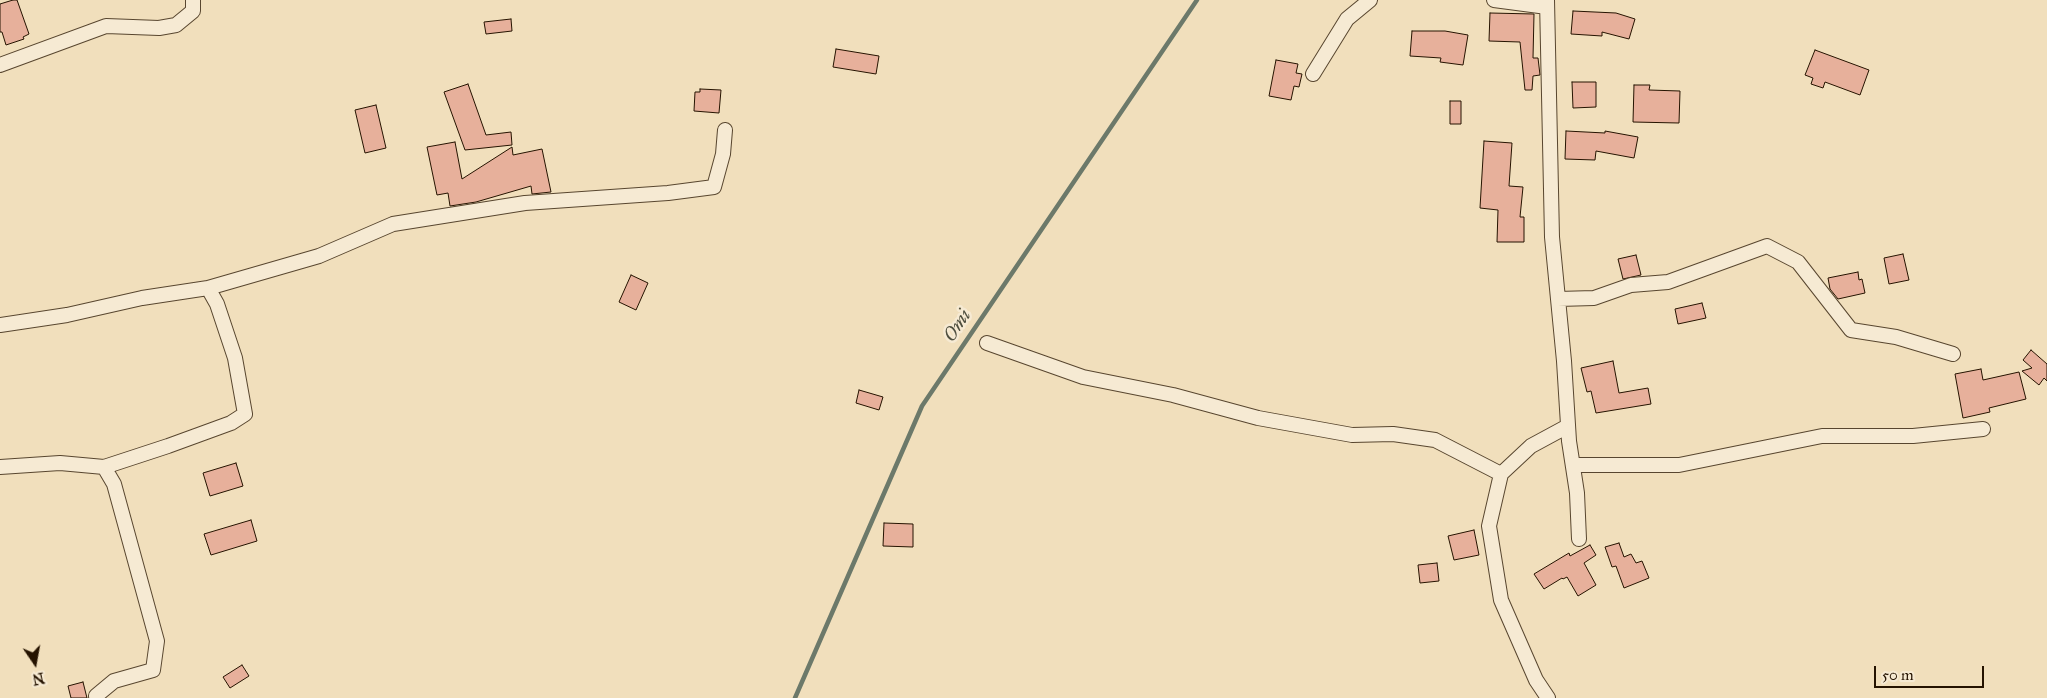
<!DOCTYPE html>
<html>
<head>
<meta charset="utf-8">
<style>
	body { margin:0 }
	#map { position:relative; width:2047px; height:698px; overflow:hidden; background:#f1dfbc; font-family:"IM FELL Great Primer",serif }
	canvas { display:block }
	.north { position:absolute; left:10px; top:638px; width:50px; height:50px; -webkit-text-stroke:4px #f6ead3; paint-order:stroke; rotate:168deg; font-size:14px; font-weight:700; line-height:20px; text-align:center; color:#251300 }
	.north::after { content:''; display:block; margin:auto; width:18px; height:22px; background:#251300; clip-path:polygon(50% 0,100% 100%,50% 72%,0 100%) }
	.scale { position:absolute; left:1874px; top:666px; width:110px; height:22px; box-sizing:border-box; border:2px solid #251300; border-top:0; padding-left:6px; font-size:15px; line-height:18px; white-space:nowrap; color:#251300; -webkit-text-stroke:4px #f6ead3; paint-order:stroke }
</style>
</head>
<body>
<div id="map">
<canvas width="2047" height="698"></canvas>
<div class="north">N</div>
<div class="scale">50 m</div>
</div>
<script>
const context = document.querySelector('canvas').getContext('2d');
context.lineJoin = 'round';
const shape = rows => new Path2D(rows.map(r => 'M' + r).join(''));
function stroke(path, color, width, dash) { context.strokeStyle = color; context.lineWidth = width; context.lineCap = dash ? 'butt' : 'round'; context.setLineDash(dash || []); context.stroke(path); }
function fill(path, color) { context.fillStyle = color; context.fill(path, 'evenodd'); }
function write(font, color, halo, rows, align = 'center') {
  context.font = font + ' "IM FELL Great Primer",serif'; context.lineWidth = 5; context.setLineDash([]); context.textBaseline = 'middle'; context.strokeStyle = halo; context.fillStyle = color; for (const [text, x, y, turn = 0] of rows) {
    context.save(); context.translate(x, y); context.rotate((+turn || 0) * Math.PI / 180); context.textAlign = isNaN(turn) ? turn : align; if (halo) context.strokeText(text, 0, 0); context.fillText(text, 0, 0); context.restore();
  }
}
const stream = shape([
	[795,698,922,406,1197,0]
]);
const building = shape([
	[13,0,17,0,29,34,23,37,24,39,6,45,2,32,0,32,0,4,13,0],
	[1573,11,1616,13,1635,19,1629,39,1602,32,1602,36,1571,34,1573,11],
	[1490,13,1534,14,1533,58,1538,58,1540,75,1533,76,1532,90,1525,90,1520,42,1489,41,1490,13],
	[511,19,512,31,486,34,484,22,511,19],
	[1412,31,1445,31,1468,35,1463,65,1440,62,1441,58,1410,56,1412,31],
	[836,49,879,56,876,74,833,67,836,49],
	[1815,50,1869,70,1860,95,1825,82,1823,88,1811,84,1813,78,1805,75,1815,50],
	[1276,60,1298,64,1296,73,1302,74,1299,87,1294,86,1291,100,1269,96,1276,60],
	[1572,82,1596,82,1596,107,1573,108,1572,82],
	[468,84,486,135,511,132,512,145,465,150,444,92,468,84],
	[1634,85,1650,85,1649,90,1680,91,1679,123,1633,122,1634,85],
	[700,89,721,90,719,113,694,111,695,92,700,92,700,89],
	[1450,101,1461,101,1461,124,1450,124,1450,101],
	[376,105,386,148,365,153,355,110,376,105],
	[1566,131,1605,133,1605,131,1638,137,1634,158,1596,151,1595,160,1565,159,1566,131],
	[1484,141,1512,143,1509,186,1523,187,1520,217,1524,217,1524,242,1497,242,1498,210,1480,208,1484,141],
	[455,142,462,179,512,147,513,155,542,149,551,192,532,194,531,186,476,202,450,206,448,193,437,195,427,147,455,142],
	[1903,254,1909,280,1889,284,1884,258,1903,254],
	[1636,255,1641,275,1623,279,1618,259,1636,255],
	[1858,272,1859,280,1862,279,1865,293,1838,299,1830,289,1828,278,1858,272],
	[631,275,648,283,636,310,619,302,631,275],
	[1702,303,1706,318,1678,324,1675,309,1702,303],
	[2031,350,2047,364,2047,381,2044,378,2039,385,2022,371,2032,368,2023,360,2031,350],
	[1613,361,1619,393,1648,388,1651,404,1596,413,1591,391,1587,392,1581,368,1613,361],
	[1981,369,1983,380,2019,372,2026,399,1989,408,1990,412,1963,418,1955,374,1981,369],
	[859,390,883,397,879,410,856,403,859,390],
	[236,463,243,486,210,496,203,473,236,463],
	[251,520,257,541,211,555,204,534,251,520],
	[884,523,913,524,913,547,883,546,884,523],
	[1474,530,1479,555,1454,560,1448,536,1474,530],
	[1619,543,1624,557,1631,554,1636,563,1642,561,1649,578,1624,588,1616,566,1612,567,1605,547,1619,543],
	[1590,545,1596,555,1584,563,1596,585,1578,596,1567,577,1563,579,1562,578,1544,589,1534,574,1569,553,1570,556,1590,545],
	[1437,563,1439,581,1420,583,1418,565,1437,563],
	[242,665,249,676,230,688,223,677,242,665],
	[83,682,87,698,71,698,68,686,83,682]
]);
const minor = shape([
	[1494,0,1547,7],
	[1547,0,1552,237,1564,361,1569,441,1577,493,1579,539],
	[0,65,106,26,159,28,176,25,193,11,193,0],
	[1313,74,1347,19,1370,0],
	[1558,299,1594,298,1631,285,1668,282,1767,246,1798,262,1851,330,1896,337,1953,354],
	[0,325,67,315,142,298,208,288,319,256,393,224,525,203,668,193,714,187,723,154,725,130],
	[987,343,1083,377,1173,395,1258,418,1352,435,1393,434,1435,440,1501,474],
	[1573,465,1679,465,1822,436,1913,436,1983,429],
	[0,467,60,463,104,467,114,484,157,641,153,670,114,681,96,696],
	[104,467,168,446,231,423,245,414,235,358,217,304,208,288],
	[1548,698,1536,680,1501,600,1489,526,1501,474,1531,446,1568,426]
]);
const waterNames = [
	["Omi",958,326,-56]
];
stroke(stream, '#6c796a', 4.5);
fill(building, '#e7b09b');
stroke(building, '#251300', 1);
stroke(minor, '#58462f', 16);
stroke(minor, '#f6ead3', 14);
write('italic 19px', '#4e4e3e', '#f6ead3', waterNames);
</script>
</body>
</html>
